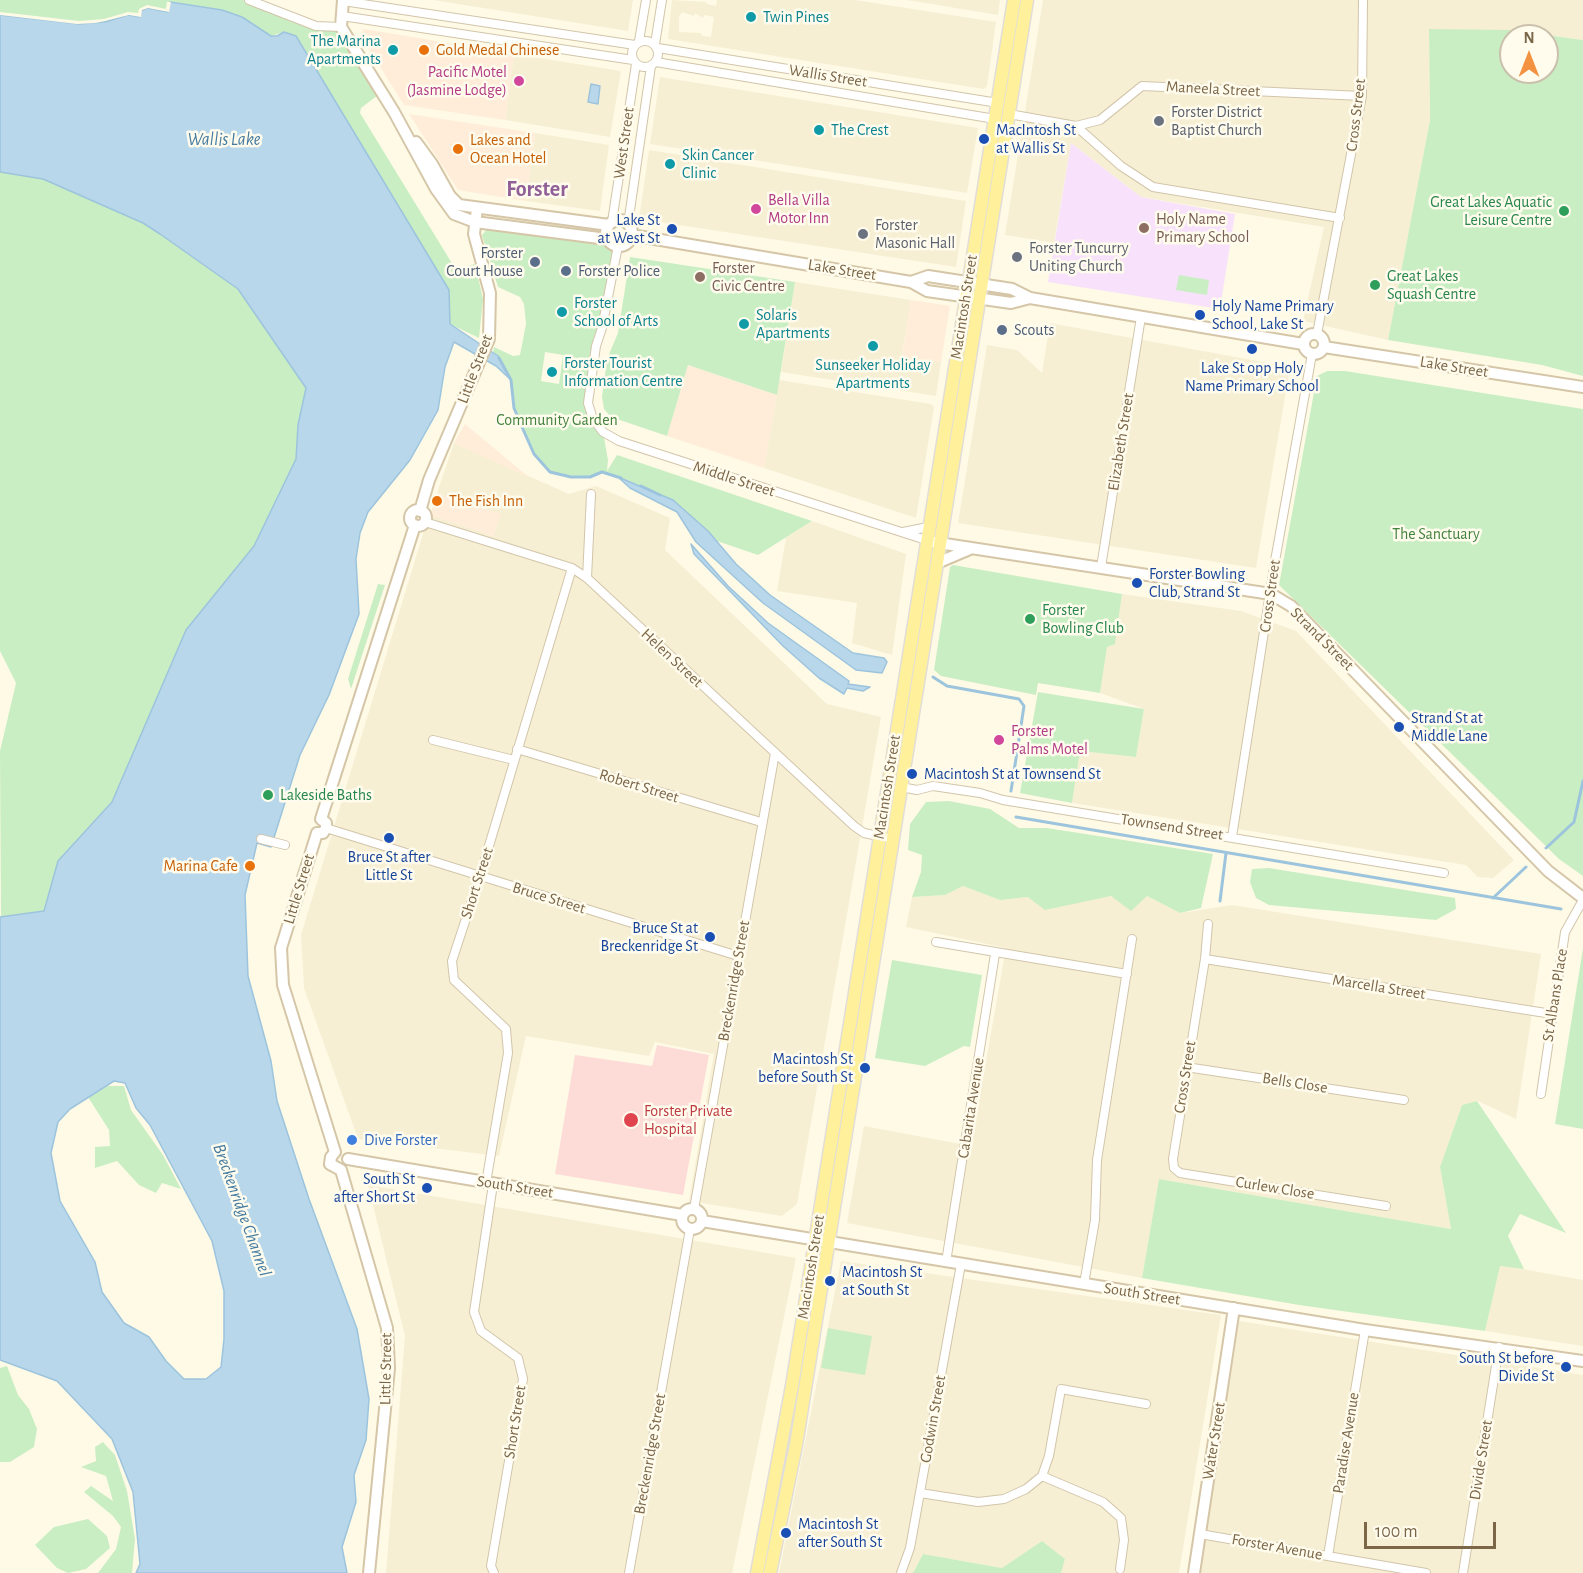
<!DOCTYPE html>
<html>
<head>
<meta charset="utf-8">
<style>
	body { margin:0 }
	#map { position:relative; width:1583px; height:1573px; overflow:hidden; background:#fefae6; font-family:"Alegreya Sans",sans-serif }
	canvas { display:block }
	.north { position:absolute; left:1499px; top:24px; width:60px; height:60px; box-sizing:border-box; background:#fffcee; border:2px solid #cac0ac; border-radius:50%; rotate:0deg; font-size:16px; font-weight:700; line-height:24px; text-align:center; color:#7b6648 }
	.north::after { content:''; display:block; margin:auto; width:21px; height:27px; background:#f39241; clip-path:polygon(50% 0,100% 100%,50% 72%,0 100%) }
	.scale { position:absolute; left:1364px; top:1522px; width:132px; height:27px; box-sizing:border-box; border:3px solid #7b6648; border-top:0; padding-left:8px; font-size:18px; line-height:21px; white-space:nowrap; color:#7b6648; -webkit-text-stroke:4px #fffcee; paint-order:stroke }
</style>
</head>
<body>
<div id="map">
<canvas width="1583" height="1573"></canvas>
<div class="north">N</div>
<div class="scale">100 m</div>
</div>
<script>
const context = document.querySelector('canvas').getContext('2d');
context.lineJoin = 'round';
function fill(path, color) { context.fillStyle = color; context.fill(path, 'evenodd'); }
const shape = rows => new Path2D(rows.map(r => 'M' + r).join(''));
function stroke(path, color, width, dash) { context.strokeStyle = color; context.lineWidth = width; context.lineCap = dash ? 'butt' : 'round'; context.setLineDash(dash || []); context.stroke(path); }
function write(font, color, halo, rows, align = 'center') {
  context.font = font + ' "Alegreya Sans",sans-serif'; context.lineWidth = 5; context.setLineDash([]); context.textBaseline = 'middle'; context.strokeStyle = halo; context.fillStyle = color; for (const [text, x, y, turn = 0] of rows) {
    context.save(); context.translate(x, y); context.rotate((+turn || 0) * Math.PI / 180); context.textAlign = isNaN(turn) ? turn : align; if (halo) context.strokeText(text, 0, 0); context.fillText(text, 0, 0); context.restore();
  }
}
const residential = shape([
	[433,0,633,0,628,31],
	[672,0,706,2,707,4,716,6,717,0,855,0,996,22,987,86,984,89,668,39],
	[682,12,694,16,695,13,703,18,704,15,714,17,711,37,702,36,701,33,679,32,679,17],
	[907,0,1000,0,998,15],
	[1043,0,1583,0,1583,40,1510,30,1429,30,1430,120,1388,340,1303,321,1324,227,1141,197,1071,143,1054,243,1005,235],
	[514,54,621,71,610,137,505,120],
	[660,77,978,128,967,193,650,144],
	[535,133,609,145,600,211,526,201],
	[649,150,966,201,956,267,639,219],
	[795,282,911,300,902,355,941,362,936,396,781,372],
	[1050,323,1290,367,1256,568,958,523,987,345,1017,350,1042,373],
	[779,380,931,404,934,407,916,518,764,468],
	[454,443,569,494,596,486,670,518,665,550,827,704,881,717,797,1204,782,1216,689,1201,714,1054,655,1042,649,1056,526,1036,499,1156,358,1139,304,988,301,935,429,514,493,536,500,515,437,493],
	[812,521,906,554,892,655,852,643,857,603,777,591,786,538],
	[1122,594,1241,611,1296,631,1514,860,1493,878,1478,877,1466,865,1072,803,1080,751,1136,757,1144,709,1100,693,1107,647,1115,644],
	[963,886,1000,900,1028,897,1147,896,1180,913,1232,905,1541,954,1516,1119,1478,1101,1462,1105,1440,1167,1451,1229,1159,1179,1142,1278,847,1223,864,1126,971,1146,1006,948,906,927,912,897,945,895],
	[368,1185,796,1258,732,1573,386,1573,405,1336],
	[841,1261,1221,1315,1179,1573,1061,1573,1065,1559,1042,1541,1002,1568,923,1554,913,1573,779,1573],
	[1500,1265,1583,1280,1583,1346,1485,1331],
	[1239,1321,1583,1375,1583,1573,1200,1573]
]);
const commercial = shape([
	[364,29,514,54,505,120,404,105,360,35],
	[409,114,535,133,526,201,458,190],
	[911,300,950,306,941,362,902,356],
	[688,365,777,395,764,468,667,436],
	[465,424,530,478,454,443],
	[437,493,501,514,493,536,430,515]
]);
const education = shape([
	[1071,143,1141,197,1235,214,1220,309,1048,282]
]);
const medical = shape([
	[657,1045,709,1055,683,1195,555,1174,575,1055,652,1066]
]);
const green = shape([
	[0,0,249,0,286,16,341,27,382,92,361,108,360,113,453,265,459,268,475,264,483,299,479,338,450,324,449,290,296,36,284,32,271,36,242,17,169,12,140,17,128,15,105,22,78,24,0,14],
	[1429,29,1510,30,1583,40,1583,376,1542,365,1388,340,1430,120],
	[1511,36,1547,36,1547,72,1511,72],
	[0,172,43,179,143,223,160,234,238,289,306,388,296,459,254,546,186,630,112,802,58,861,44,911,1,918,0,751,16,683,0,651],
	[487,229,607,239,618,246,588,403,603,432,608,460,607,471,617,455,812,521,758,555,717,541,708,531,637,484,602,472,590,477,571,477,550,472,534,454,514,408,511,380,493,352,494,347,513,356,520,355,526,324,524,304,520,297,498,287,482,235],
	[545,352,563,355,559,384,541,381],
	[630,257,795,282,777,395,688,365,667,436,611,417,604,409,602,397,607,359,618,333],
	[1179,275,1209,280,1207,295,1176,290],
	[1327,371,1345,371,1583,409,1583,876,1559,859,1279,585,1317,376],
	[953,565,1122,594,1115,644,1107,647,1100,693,1038,683,1036,695,941,676,934,670,950,567],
	[378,584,385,585,351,689,348,679],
	[1038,692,1144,709,1136,757,1080,751,1072,803,1020,793],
	[949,801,990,809,1019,828,1047,828,1213,854,1201,908,1180,913,1147,896,1131,911,1111,896,1045,910,1028,897,1000,900,963,886,945,895,912,897,921,872,922,855,908,850,910,824,926,802],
	[1269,868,1455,898,1456,909,1436,920,1269,905,1256,898,1250,882,1252,869],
	[1583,948,1583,1129,1555,1124],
	[892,960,982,975,970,1047,964,1046,925,1066,875,1058],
	[108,1086,124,1086,131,1110,163,1155,181,1189,162,1183,156,1193,139,1185,117,1161,95,1168,95,1147,110,1146,109,1130,88,1097],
	[1477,1101,1566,1233,1520,1214,1508,1236,1524,1269,1500,1266,1485,1331,1299,1305,1142,1278,1159,1179,1451,1229,1440,1167,1462,1105],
	[828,1328,872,1336,865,1375,821,1368],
	[7,1366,18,1395,29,1409,37,1429,34,1447,10,1462,0,1462,0,1368],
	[103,1442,115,1455,127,1491,135,1539,132,1573,98,1573,116,1549,121,1527,113,1516,84,1492,91,1486,113,1501,106,1476,81,1467,96,1461,95,1447],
	[88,1519,107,1536,110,1548,86,1569,68,1573,57,1568,35,1545,54,1527],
	[1042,1541,1065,1559,1061,1573,913,1573,923,1554,1002,1568]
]);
const water = shape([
	[170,2,222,10,242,17,271,36,277,36,284,32,296,36,449,290,450,324,498,356,511,380,496,366,454,342,445,367,438,410,410,460,368,512,360,533,356,559,359,614,329,695,300,755,271,847,257,843,245,895,248,976,271,1061,277,1101,309,1199,357,1329,369,1399,366,1440,354,1475,356,1502,342,1547,347,1573,136,1573,140,1564,133,1492,112,1439,57,1381,0,1360,0,917,44,911,58,861,112,802,186,630,254,546,296,459,298,425,306,388,238,289,160,234,143,223,43,179,0,172,0,15,79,24,105,22,128,15,140,17,141,11,147,8,168,12,170,2],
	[114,1081,125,1083,136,1108,150,1125,212,1241,224,1291,224,1339,221,1367,206,1379,184,1379,166,1361,149,1337,124,1323,102,1292,95,1262,60,1201,51,1153,58,1122,70,1109,114,1081],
	[591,84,600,86,598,104,588,102,591,84],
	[618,477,673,500,708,531,736,564,770,595,853,653,884,658,887,662,882,673,856,670,763,603,696,542,677,512,630,488,618,477],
	[691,544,728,586,768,623,849,681,848,684,870,687,863,691,847,688,844,694,819,678,783,646,694,554,691,544]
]);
const pier = shape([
	[167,2,171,2,169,12,148,8,142,10,141,17,129,15,96,23,77,24,0,15,0,12,79,21,104,19,128,12,138,13,139,9,147,5,166,9]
]);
const stream = shape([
	[499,358,511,380,514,408,522,427,534,454,550,472,571,477,590,477,602,472,621,478],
	[641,486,660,495],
	[933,677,947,686,1019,699,1024,706,1011,791],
	[1016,817,1561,909],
	[1546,848,1574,822,1583,781],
	[1493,898,1526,867],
	[1220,901,1226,853]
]);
const street = shape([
	[249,0,316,26,341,27],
	[343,1,635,45],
	[342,16,633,60],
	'632 54a13 13 0 1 1 26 0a13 13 0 1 1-26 0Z',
	[639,41,646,0],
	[655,44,662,0],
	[658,48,998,103],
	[656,62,995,119],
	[1009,114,1076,126,1100,120,1142,86,1362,96],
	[1076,126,1121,166,1153,187,1340,218],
	[612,222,636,64],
	[628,224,651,66],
	[618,246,602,328,596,346,588,403,593,419,603,432,619,441,926,540],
	[1317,334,1362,96,1363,0],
	[425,522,572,568,587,578,854,826,864,833,893,839],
	[903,532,928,527],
	[1101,567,1141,317],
	[587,578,591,494],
	[433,740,514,760],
	[517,749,761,822],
	[901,787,917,790,933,786,980,793,1003,800,1444,873],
	[326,828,738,956],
	[1232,837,1275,561,1312,354],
	[261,839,285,845],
	[1208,924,1205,959,1173,1159,1174,1168,1180,1173,1386,1206],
	[936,942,1127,974],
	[1205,959,1552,1014],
	[1186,1067,1404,1100],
	[1541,1094,1565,932,1583,900],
	[486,1183,508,1053,506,1029,454,980,452,961,480,876,572,568],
	[493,1184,474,1312,481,1331,518,1358,523,1379,491,1566,494,1573],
	[694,1209,775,753],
	[946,1262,995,954],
	[1084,1284,1095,1220,1097,1160,1132,939],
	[1042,1476,1103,1502,1121,1518,1124,1540,1120,1569],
	[920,1493,978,1502,1004,1499,1026,1489,1042,1476,1049,1456,1061,1389,1146,1404],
	[1200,1534,1426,1573],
	[1328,1556,1365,1330],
	[629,1573,690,1229],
	[901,1573,910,1548,961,1264],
	[1463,1573,1499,1347]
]);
const secondary = shape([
	[343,0,341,27,394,112,436,189,454,214,475,222,607,239],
	[416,142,432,164,450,196,459,205,609,225],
	'606 233a13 13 0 1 1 26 0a13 13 0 1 1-26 0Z',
	[631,235,911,282,927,291,1011,303,1030,298],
	[911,282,928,276,1012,289,1030,298,1303,344],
	'1304 344a10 10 0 1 1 20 0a10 10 0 1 1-20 0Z',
	[1324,347,1583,387],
	'410 518a8 8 0 1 1 16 0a8 8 0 1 1-16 0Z',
	[420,511,429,480,489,339,490,293,474,234,477,208],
	[932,542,1271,594,1291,606,1548,871,1583,898],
	[937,563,970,549],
	[321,819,415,525],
	[317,833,281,948,283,985,335,1152],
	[317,833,323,833,326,828,326,823,321,819],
	[335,1152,331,1157,330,1164,341,1170],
	[348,1159,682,1215],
	[341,1170,387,1328,389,1368,369,1573],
	'682 1219a10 10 0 1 1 20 0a10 10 0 1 1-20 0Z',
	[702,1221,1365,1330,1583,1361],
	[1194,1573,1234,1308]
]);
const primary = shape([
	[757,1573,792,1386,1014,0],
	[770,1573,796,1445,1027,0]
]);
const markers = [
	[751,17,6,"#0f9aa8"],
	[393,50,6,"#0f9aa8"],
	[424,50,6,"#e8710a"],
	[519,81,6,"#d1479c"],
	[1159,121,6,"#6b7280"],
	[819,130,6,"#0f9aa8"],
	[984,139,6,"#1a4fb4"],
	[458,149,6,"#e8710a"],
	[670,164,6,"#0f9aa8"],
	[756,209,6,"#d1479c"],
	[1564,211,6,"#2e9e5b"],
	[1144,228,6,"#8d6e63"],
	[672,229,6,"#1a4fb4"],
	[863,234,6,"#6b7280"],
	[1017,257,6,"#6b7280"],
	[535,262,6,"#5c6f8a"],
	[566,271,6,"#5c6f8a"],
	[700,277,6,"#8d6e63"],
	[1375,285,6,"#2e9e5b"],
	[562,312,6,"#0f9aa8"],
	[1200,315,6,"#1a4fb4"],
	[744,324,6,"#0f9aa8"],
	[1002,330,6,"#5c6f8a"],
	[873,346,6,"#0f9aa8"],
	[1252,349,6,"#1a4fb4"],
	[552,372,6,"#0f9aa8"],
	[437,501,6,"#e8710a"],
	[1137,583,6,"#1a4fb4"],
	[1030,619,6,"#2e9e5b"],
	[1399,727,6,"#1a4fb4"],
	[999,740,6,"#d1479c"],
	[912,774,6,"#1a4fb4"],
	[268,795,6,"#2e9e5b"],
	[389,838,6,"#1a4fb4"],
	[250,866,6,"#e8710a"],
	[710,937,6,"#1a4fb4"],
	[865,1068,6,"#1a4fb4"],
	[631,1120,8,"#e0444e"],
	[352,1140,6,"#3f7fe0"],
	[427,1188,6,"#1a4fb4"],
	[830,1281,6,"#1a4fb4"],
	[1566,1367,6,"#1a4fb4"],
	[786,1533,6,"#1a4fb4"]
];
const cultureNames = [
	["Twin Pines",763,17],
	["The Marina",381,41,"right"],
	["Apartments",381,59,"right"],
	["The Crest",831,130],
	["Skin Cancer",682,155],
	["Clinic",682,173],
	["Forster",574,303],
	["School of Arts",574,321],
	["Solaris",756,315],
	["Apartments",756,333],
	["Forster Tourist",564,363],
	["Information Centre",564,381],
	["Sunseeker Holiday",873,365,"center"],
	["Apartments",873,383,"center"]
];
const foodNames = [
	["Gold Medal Chinese",436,50],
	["Lakes and",470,140],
	["Ocean Hotel",470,158],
	["The Fish Inn",449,501],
	["Marina Cafe",238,866,"right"]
];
const hotelNames = [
	["Pacific Motel",507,72,"right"],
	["(Jasmine Lodge)",507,90,"right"],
	["Bella Villa",768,200],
	["Motor Inn",768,218],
	["Forster",1011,731],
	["Palms Motel",1011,749]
];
const streetNames = [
	["Wallis Street",828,76,9],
	["Maneela Street",1213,89,3],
	["Cross Street",1356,115,-83],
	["West Street",624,143,-82],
	["Lake Street",842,270,9],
	["Macintosh Street",964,307,-81],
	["Lake Street",1454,367,9],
	["Little Street",475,369,-69],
	["Elizabeth Street",1121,442,-81],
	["Middle Street",734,479,18],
	["Cross Street",1270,596,-82],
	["Strand Street",1322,639,45],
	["Helen Street",672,658,43],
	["Robert Street",639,786,17],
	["Macintosh Street",887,787,-81],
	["Townsend Street",1172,827,9],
	["Short Street",477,883,-72],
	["Little Street",299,889,-73],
	["Bruce Street",549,898,17],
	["Breckenridge Street",734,981,-80],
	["Marcella Street",1379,987,9],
	["St Albans Place",1555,995,-81],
	["Cross Street",1185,1077,-81],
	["Bells Close",1295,1083,9],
	["Cabarita Avenue",971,1108,-81],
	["South Street",515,1187,9],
	["Curlew Close",1275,1188,9],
	["Macintosh Street",811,1267,-81],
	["South Street",1142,1294,9],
	["Little Street",386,1369,-89],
	["Godwin Street",933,1419,-80],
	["Short Street",515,1422,-81],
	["Water Street",1214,1441,-81],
	["Paradise Avenue",1346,1443,-81],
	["Breckenridge Street",650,1454,-80],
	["Divide Street",1481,1460,-81],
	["Forster Avenue",1277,1547,10]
];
const worshipNames = [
	["Forster District",1171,112],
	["Baptist Church",1171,130],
	["Forster",875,225],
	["Masonic Hall",875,243],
	["Forster Tuncurry",1029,248],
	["Uniting Church",1029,266]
];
const transitNames = [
	["MacIntosh St",996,130],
	["at Wallis St",996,148],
	["Lake St",660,220,"right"],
	["at West St",660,238,"right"],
	["Holy Name Primary",1212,306],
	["School, Lake St",1212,324],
	["Lake St opp Holy",1252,368,"center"],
	["Name Primary School",1252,386,"center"],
	["Forster Bowling",1149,574],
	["Club, Strand St",1149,592],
	["Strand St at",1411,718],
	["Middle Lane",1411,736],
	["Macintosh St at Townsend St",924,774],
	["Bruce St after",389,857,"center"],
	["Little St",389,875,"center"],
	["Bruce St at",698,928,"right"],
	["Breckenridge St",698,946,"right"],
	["Macintosh St",853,1059,"right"],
	["before South St",853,1077,"right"],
	["South St",415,1179,"right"],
	["after Short St",415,1197,"right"],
	["Macintosh St",842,1272],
	["at South St",842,1290],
	["South St before",1554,1358,"right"],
	["Divide St",1554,1376,"right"],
	["Macintosh St",798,1524],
	["after South St",798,1542]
];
const leisureNames = [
	["Great Lakes Aquatic",1552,202,"right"],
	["Leisure Centre",1552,220,"right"],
	["Great Lakes",1387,276],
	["Squash Centre",1387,294],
	["Forster",1042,610],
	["Bowling Club",1042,628],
	["Lakeside Baths",280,795]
];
const educationNames = [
	["Holy Name",1156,219],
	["Primary School",1156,237],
	["Forster",712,268],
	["Civic Centre",712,286]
];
const serviceNames = [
	["Forster",523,253,"right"],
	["Court House",523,271,"right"],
	["Forster Police",578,271],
	["Scouts",1014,330]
];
const parkNames = [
	["Community Garden",557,420],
	["The Sanctuary",1436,534]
];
const healthNames = [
	["Forster Private",644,1111],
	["Hospital",644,1129]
];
const shopNames = [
	["Dive Forster",364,1140]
];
const waterNames = [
	["Wallis Lake",224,140],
	["Breckenridge Channel",242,1210,70]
];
const districtNames = [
	["Forster",537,189]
];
fill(residential, '#f7efd4');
fill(commercial, '#ffedd9');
fill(education, '#f8e2fb');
fill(medical, '#fddcd8');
fill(green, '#caeec3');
fill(water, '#b8d7ea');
stroke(water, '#9dc4dd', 1.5);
fill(pier, '#fefae6');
stroke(stream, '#9dc4dd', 3);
stroke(street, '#d2c5aa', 10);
stroke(secondary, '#d5c6a8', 14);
stroke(primary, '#e2ddd7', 15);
stroke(street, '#fff', 8);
stroke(secondary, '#fff', 10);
stroke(primary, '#fff19c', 12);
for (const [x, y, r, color] of markers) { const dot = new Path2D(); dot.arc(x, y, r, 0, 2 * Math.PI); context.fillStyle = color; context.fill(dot); stroke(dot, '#fffcee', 2); }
write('16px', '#0d838f', '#fffcee', cultureNames, 'left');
write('16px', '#c56008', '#fffcee', foodNames, 'left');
write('16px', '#b23c85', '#fffcee', hotelNames, 'left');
write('16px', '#7b6648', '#fffcee', streetNames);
write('16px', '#5b616d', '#fffcee', worshipNames, 'left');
write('16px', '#164399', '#fffcee', transitNames, 'left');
write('16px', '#27864d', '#fffcee', leisureNames, 'left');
write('16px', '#785e54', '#fffcee', educationNames, 'left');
write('16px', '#4e5e75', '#fffcee', serviceNames, 'left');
write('16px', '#42823e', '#fffcee', parkNames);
write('16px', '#be3a42', '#fffcee', healthNames, 'left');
write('16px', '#366cbe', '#fffcee', shopNames, 'left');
write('italic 18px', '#447a9f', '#fffcee', waterNames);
write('bold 22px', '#915f97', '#fffcee', districtNames);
</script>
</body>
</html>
